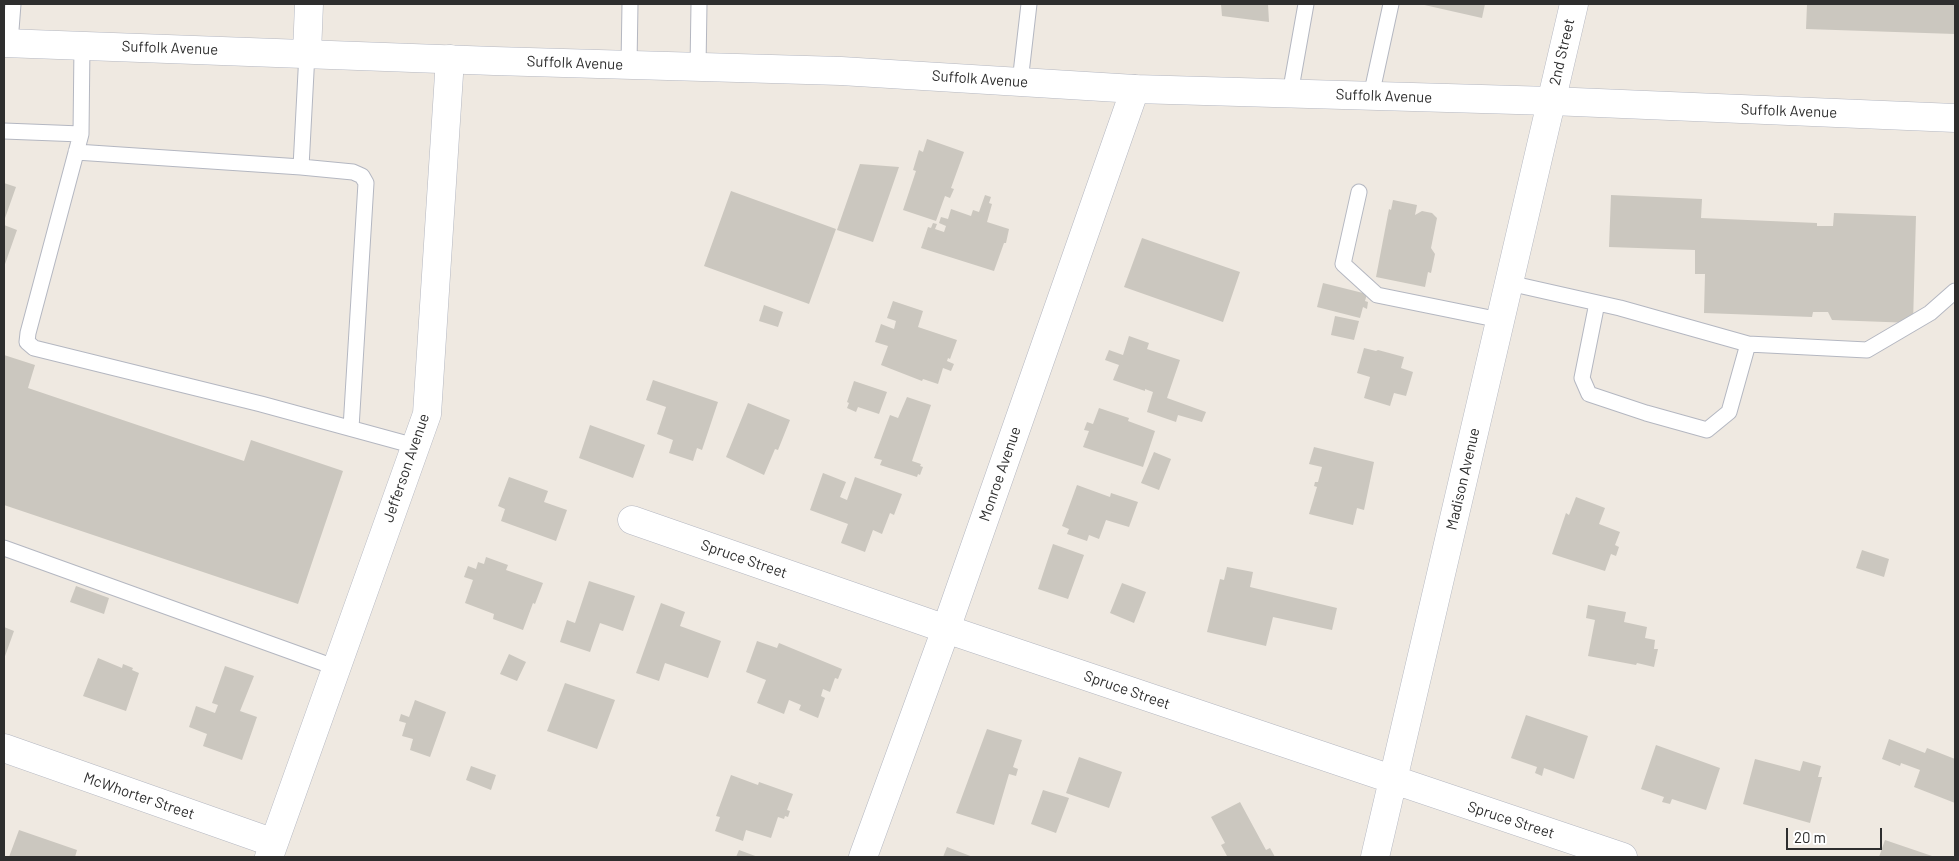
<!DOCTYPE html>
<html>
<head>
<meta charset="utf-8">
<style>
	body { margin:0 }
	#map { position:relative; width:1959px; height:861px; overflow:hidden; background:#efe9e1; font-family:Barlow,sans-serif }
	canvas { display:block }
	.frame { position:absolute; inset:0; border:5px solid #2e2e2e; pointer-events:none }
	.scale { position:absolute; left:1786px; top:828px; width:96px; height:22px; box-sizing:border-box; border:2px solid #2e2e2e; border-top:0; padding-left:6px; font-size:15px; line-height:18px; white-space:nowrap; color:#2e2e2e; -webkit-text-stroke:4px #fff; paint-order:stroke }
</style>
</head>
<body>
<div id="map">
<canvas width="1959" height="861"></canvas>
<div class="frame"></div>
<div class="scale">20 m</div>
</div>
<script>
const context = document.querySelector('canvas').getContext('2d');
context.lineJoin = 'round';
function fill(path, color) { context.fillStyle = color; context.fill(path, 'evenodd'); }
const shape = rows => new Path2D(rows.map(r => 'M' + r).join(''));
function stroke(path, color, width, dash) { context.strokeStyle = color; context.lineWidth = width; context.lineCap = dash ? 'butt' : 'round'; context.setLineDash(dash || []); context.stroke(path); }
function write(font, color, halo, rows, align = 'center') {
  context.font = font + ' Barlow,sans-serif'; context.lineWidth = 4; context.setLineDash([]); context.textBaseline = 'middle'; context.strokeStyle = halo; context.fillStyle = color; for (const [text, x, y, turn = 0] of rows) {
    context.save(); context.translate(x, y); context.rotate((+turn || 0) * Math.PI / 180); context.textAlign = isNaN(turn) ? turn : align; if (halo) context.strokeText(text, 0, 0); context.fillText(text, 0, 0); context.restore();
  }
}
const building = shape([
	[1221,4,1268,4,1269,22,1222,16],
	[1420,4,1485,4,1482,18],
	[1807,4,1955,4,1955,34,1806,29],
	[927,139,964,152,951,188,954,189,950,198,945,196,936,221,903,210,916,171,913,170,919,150,923,152],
	[860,164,899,167,873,242,837,230],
	[4,183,16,187,4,221],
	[731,191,836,229,809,304,704,266],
	[985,195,991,197,989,203,992,204,987,222,1009,229,1006,243,1004,243,994,271,921,248,928,227,931,228,933,223,937,224,935,229,944,232,946,226,939,223,941,217,948,219,951,209,971,216,973,210,979,212],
	[1611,195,1702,199,1701,218,1817,223,1817,226,1833,226,1834,213,1916,216,1913,323,1832,320,1828,312,1813,312,1812,317,1704,313,1705,274,1695,274,1695,250,1609,247],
	[1393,200,1417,205,1415,215,1422,211,1432,213,1437,218,1431,248,1435,254,1431,273,1428,272,1425,287,1376,277,1389,209,1391,210],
	[4,225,17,230,4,267],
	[1142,238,1240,272,1223,322,1124,287],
	[1323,283,1367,294,1365,301,1368,302,1367,309,1363,307,1360,318,1317,307],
	[893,301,923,311,918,327,957,340,950,359,948,358,947,361,954,364,951,371,943,368,938,384,923,379,922,381,881,365,888,346,875,342,881,324,894,329,896,321,887,318],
	[764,305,783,312,778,327,759,321],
	[1335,316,1359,321,1354,340,1331,335],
	[1129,336,1149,343,1147,349,1180,360,1167,398,1206,412,1202,422,1178,415,1176,422,1147,412,1153,392,1145,389,1145,391,1113,380,1119,365,1105,360,1109,350,1123,355],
	[1364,348,1376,351,1378,350,1404,357,1401,368,1413,372,1406,396,1394,393,1390,406,1364,398,1370,377,1357,373],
	[4,355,35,365,28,388,244,461,251,440,343,471,298,604,4,505],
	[653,380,718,402,702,450,697,448,693,461,669,453,673,440,657,434,666,407,646,400],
	[854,381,887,392,879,414,858,407,856,412,847,408,849,403,847,402],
	[907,397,931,405,912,461,921,464,920,466,923,467,920,475,918,474,917,477,880,465,882,460,874,458,890,415,898,418],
	[748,403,790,420,778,450,775,449,764,475,726,457],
	[1099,408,1129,418,1128,421,1155,431,1143,467,1083,447,1089,431,1084,430,1087,422,1093,424],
	[590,425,645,445,633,478,579,458],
	[1314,447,1374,462,1364,510,1357,508,1353,525,1309,514,1317,487,1314,486,1315,482,1318,482,1322,467,1309,464],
	[1154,452,1171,459,1159,490,1141,483],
	[823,473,846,482,840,497,847,500,855,477,902,494,894,515,890,513,882,534,873,530,865,552,841,543,848,524,810,510],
	[509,477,548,491,544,502,567,510,556,541,501,521,505,509,498,506],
	[1077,485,1110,497,1111,493,1138,502,1129,527,1106,520,1099,539,1089,535,1087,541,1067,534,1069,529,1062,526],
	[1576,497,1605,508,1599,524,1620,532,1615,545,1619,547,1616,556,1611,554,1605,571,1552,554,1566,513,1569,515],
	[1053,544,1084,555,1068,599,1038,589],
	[1862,550,1889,559,1884,577,1856,568],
	[486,557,508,565,506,570,543,583,535,604,533,603,523,630,493,619,494,614,465,603,473,580,464,577,468,566,476,569,478,562,484,564],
	[1227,567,1253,572,1250,587,1337,608,1332,630,1273,617,1266,646,1207,632,1220,579,1224,580],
	[589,581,635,596,623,631,600,623,590,652,560,642,567,620,575,623],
	[1122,583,1146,592,1134,623,1110,613],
	[76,586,109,598,104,614,70,602],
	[661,603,685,612,680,626,721,641,708,678,665,663,659,681,636,673],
	[1588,605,1626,612,1624,622,1647,627,1645,638,1655,640,1654,649,1658,649,1654,667,1637,663,1636,665,1588,656,1595,620,1586,618],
	[4,627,14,631,4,659],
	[757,641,777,648,779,643,842,669,838,679,835,678,830,692,823,689,821,696,825,698,818,718,799,710,801,705,789,700,784,714,757,703,766,680,746,672],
	[509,654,526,662,517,681,500,674],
	[98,658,122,668,123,664,133,668,132,670,139,673,126,711,83,696],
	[225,666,254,676,240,711,257,717,242,760,203,746,207,734,189,727,196,706,215,713,218,705,212,703],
	[565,683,615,700,597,749,547,731],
	[415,700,446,712,430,757,410,750,413,739,402,736,406,723,399,721,401,714,409,717],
	[1526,715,1588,736,1574,779,1544,768,1542,776,1535,773,1537,767,1511,758],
	[987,729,1022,740,1013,767,1018,769,1016,776,1009,774,994,825,956,813],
	[1889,739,1925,753,1927,748,1955,759,1955,803,1914,787,1920,770,1901,763,1900,766,1882,759],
	[1656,745,1720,768,1706,810,1672,799,1670,804,1662,802,1664,797,1641,789],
	[1079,757,1122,772,1109,808,1066,793],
	[1755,759,1800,771,1803,761,1821,766,1818,777,1822,777,1810,823,1743,804],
	[471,766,496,775,491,790,466,780],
	[731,775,758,785,759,782,793,794,787,810,790,811,788,817,785,816,784,819,778,817,771,838,746,830,743,841,715,831,720,817,716,816],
	[1043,790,1069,798,1056,833,1031,824],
	[1240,802,1266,850,1270,848,1275,857,1224,857,1227,856,1221,845,1225,843,1211,817],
	[19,830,77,850,75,857,9,857],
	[1885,840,1935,857,1879,857],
	[947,847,973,857,943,857],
	[739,850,758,857,736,857]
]);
const lane = shape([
	[10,43,13,4],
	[82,45,81,134,28,333,27,342,34,348,261,404,415,446],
	[629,65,630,4],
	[698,67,699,4],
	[1020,82,1029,4],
	[1290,94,1306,4],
	[1371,96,1391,4],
	[4,131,81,134],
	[76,152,301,167,307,53],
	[301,167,353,172,362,176,366,183,351,428],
	[1359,192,1343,264,1377,295,1500,320],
	[1509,283,1620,308,1748,344,1867,350,1930,313,1955,291],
	[1597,303,1582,378,1589,394,1646,413,1707,430,1729,412,1748,344],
	[4,548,337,668]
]);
const street = shape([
	[307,53,309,4],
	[632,520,946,629,1623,857],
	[4,748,274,843],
	[269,857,427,414,450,59],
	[863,857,946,629,1135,89],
	[1375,857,1574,4]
]);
const secondary = shape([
	[4,43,494,61,841,71,1135,89,1551,101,1955,118]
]);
const streetNames = [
	["Suffolk Avenue",170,48,2],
	["2nd Street",1562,52,-77],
	["Suffolk Avenue",575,63,2],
	["Suffolk Avenue",980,79,4],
	["Suffolk Avenue",1384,96,2],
	["Suffolk Avenue",1789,111,2],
	["Jefferson Avenue",406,468,-71],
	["Monroe Avenue",1000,474,-71],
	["Madison Avenue",1463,479,-77],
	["Spruce Street",744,559,19],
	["Spruce Street",1127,690,19],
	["McWhorter Street",139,796,19],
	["Spruce Street",1511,820,18]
];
fill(building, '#cbc7bf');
stroke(lane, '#b4b7c1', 17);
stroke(street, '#b4b7c1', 29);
stroke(secondary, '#b4b7c1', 29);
stroke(lane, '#fff', 15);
stroke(street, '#fff', 28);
stroke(secondary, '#fff', 28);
write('15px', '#2e2e2e', '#fff', streetNames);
</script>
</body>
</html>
